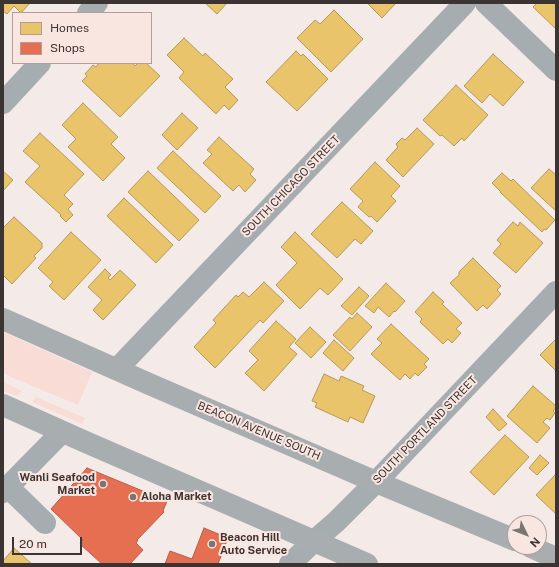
<!DOCTYPE html>
<html>
<head>
<meta charset="utf-8">
<style>
	body { margin:0 }
	#map { position:relative; width:559px; height:567px; overflow:hidden; background:#f4eae7; font-family:"Public Sans",sans-serif }
	canvas { display:block }
	.frame { position:absolute; inset:0; border:4px solid #3c3433; pointer-events:none }
	.legend { position:absolute; left:12px; top:12px; width:140px; height:52px; box-sizing:border-box; background:#fae6e1; border:1px solid #ae9f9b; margin:0; padding:5px 7px; list-style:none; font-size:12px; color:#3c3433 }
	.legend li { display:flex; align-items:center; gap:8px; height:20px }
	.legend b { width:20px; border:1px solid #ae9f9b }
	.north { position:absolute; left:507px; top:515px; width:40px; height:40px; box-sizing:border-box; background:#fae6e1; border:1px solid #ae9f9b; border-radius:50%; rotate:133deg; font-size:11px; font-weight:700; line-height:16px; text-align:center; color:#3c3433 }
	.north::after { content:''; display:block; margin:auto; width:14px; height:18px; background:#7c7472; clip-path:polygon(50% 0,100% 100%,50% 72%,0 100%) }
	.scale { position:absolute; left:12px; top:537px; width:70px; height:18px; box-sizing:border-box; border:2px solid #3c3433; border-top:0; padding-left:5px; font-size:12px; line-height:14px; white-space:nowrap; color:#3c3433; -webkit-text-stroke:3px #fae6e1; paint-order:stroke }
</style>
</head>
<body>
<div id="map">
<canvas width="559" height="567"></canvas>
<div class="frame"></div>
<ul class="legend">
<li><b style="height:11px;background:#e9c46a"></b>Homes</li>
<li><b style="height:11px;background:#e76f51"></b>Shops</li>
</ul>
<div class="north">N</div>
<div class="scale">20 m</div>
</div>
<script>
const context = document.querySelector('canvas').getContext('2d');
context.lineJoin = 'round';
function fill(path, color) { context.fillStyle = color; context.fill(path, 'evenodd'); }
const shape = rows => new Path2D(rows.map(r => 'M' + r).join(''));
function stroke(path, color, width, dash) { context.strokeStyle = color; context.lineWidth = width; context.lineCap = dash ? 'butt' : 'round'; context.setLineDash(dash || []); context.stroke(path); }
function write(font, color, halo, rows, align = 'center') {
  context.font = font + ' "Public Sans",sans-serif'; context.lineWidth = 4; context.setLineDash([]); context.textBaseline = 'middle'; context.strokeStyle = halo; context.fillStyle = color; for (const [text, x, y, turn = 0] of rows) {
    context.save(); context.translate(x, y); context.rotate((+turn || 0) * Math.PI / 180); context.textAlign = isNaN(turn) ? turn : align; if (halo) context.strokeText(text, 0, 0); context.fillText(text, 0, 0); context.restore();
  }
}
const green = shape([
	[3,332,92,372,78,405,11,377,3,372],
	[3,382,22,391,18,396,3,391],
	[36,397,85,418,82,424,32,402]
]);
const homes = shape([
	[3,3,30,3,21,13,14,6,7,14,3,11,3,3],
	[205,3,227,3,217,14,205,3],
	[367,3,396,3,382,18,367,3],
	[537,3,556,3,556,29,533,7,537,3],
	[334,10,363,39,331,72,297,38,315,20,320,24,334,10],
	[184,38,203,56,205,53,233,79,225,87,238,100,229,110,224,105,216,114,179,78,184,72,167,55,184,38],
	[296,51,301,56,303,54,328,79,297,111,266,82,296,51],
	[493,54,524,82,503,106,490,94,482,103,464,86,493,54],
	[99,63,132,63,135,66,138,63,146,63,160,76,120,117,82,81,87,76,85,74,93,65,96,67,99,63],
	[456,85,488,115,464,141,462,138,454,146,442,135,440,136,423,120,456,85],
	[83,103,118,137,111,144,125,158,103,181,68,147,76,139,62,125,83,103],
	[182,113,198,128,177,150,162,135,182,113],
	[417,128,434,144,403,177,386,160,398,147,396,144,402,138,405,140,417,128],
	[40,133,84,174,64,195,73,204,68,209,73,215,66,222,60,216,61,215,25,182,40,166,23,151,40,133],
	[219,137,254,169,250,174,256,180,245,192,239,185,233,191,203,163,212,154,207,150,219,137],
	[173,151,221,196,205,213,157,168,173,151],
	[375,162,400,186,391,196,396,201,377,222,371,216,369,217,358,207,363,201,350,189,375,162],
	[549,169,556,175,556,211,531,188,549,169],
	[3,171,13,180,3,191,3,171],
	[148,171,199,220,179,241,128,192,148,171],
	[502,173,511,181,513,179,555,220,546,230,544,229,542,232,500,192,501,192,492,183,502,173],
	[124,198,173,245,156,263,107,216,124,198],
	[342,202,373,231,361,244,355,239,337,258,311,234,342,202],
	[14,217,42,243,42,248,34,256,36,258,12,284,3,275,3,228,14,217],
	[513,222,518,226,520,222,543,243,516,273,493,253,501,244,497,240,513,222],
	[71,232,101,260,64,300,49,286,53,282,38,268,71,232],
	[295,232,343,279,328,295,320,288,300,309,276,285,297,263,281,247,295,232],
	[473,258,501,286,497,290,501,294,487,309,483,305,477,311,450,283,459,275,459,272,473,258],
	[105,269,111,275,108,278,110,280,120,270,136,285,103,320,93,310,102,300,88,287,105,269],
	[264,282,284,301,263,323,260,320,215,368,194,347,216,323,213,320,236,295,238,297,243,292,249,297,264,282],
	[386,283,405,301,395,312,394,311,389,317,378,307,374,313,365,306,386,283],
	[359,287,369,296,352,315,341,306,359,287],
	[433,292,444,302,442,304,462,323,456,329,461,333,452,343,448,339,443,344,420,322,422,319,415,312,433,292],
	[357,313,372,327,350,351,333,335,350,317,352,319,357,313],
	[276,321,296,339,289,347,297,354,264,391,245,373,258,360,249,351,276,321],
	[391,324,429,359,424,364,427,367,418,376,415,373,410,379,405,374,400,380,371,354,382,343,377,339,391,324],
	[310,327,326,342,311,358,295,343,310,327],
	[556,339,556,371,540,355,556,339],
	[334,340,354,358,343,371,323,353,334,340],
	[324,374,339,381,341,376,364,386,362,390,375,396,363,423,350,417,348,422,315,407,317,403,312,401,324,374],
	[533,386,556,406,556,408,553,411,555,413,550,420,547,418,543,422,550,428,537,443,507,416,533,386],
	[493,409,507,424,499,431,486,417,493,409],
	[505,435,529,457,494,495,470,472,505,435],
	[540,455,549,463,537,475,529,468,540,455],
	[555,475,556,476,556,514,536,495,555,475],
	[14,548,32,564,3,564,3,561,14,548]
]);
const shops = shape([
	[87,468,167,501,163,511,164,512,137,540,138,540,136,543,143,550,130,564,102,564,80,544,83,540,51,509,87,468],
	[204,528,228,538,218,564,165,564,170,551,192,559,204,528]
]);
const minor = shape([
	[486,3,556,70],
	[88,13,97,3],
	[3,103,40,63],
	[117,369,465,3],
	[8,487,45,523],
	[3,492,62,432],
	[290,564,314,541,337,521,376,482,556,292]
]);
const major = shape([
	[3,319,147,383,376,482,515,540],
	[3,405,81,440,367,564],
	[531,547,556,558]
]);
const markers = [
	[103,484,4,"#7c7472"],
	[133,497,4,"#7c7472"],
	[212,544,4,"#7c7472"]
];
const streetNames = [
	["SOUTH CHICAGO STREET",291,186,-46],
	["SOUTH PORTLAND STREET",425,430,-46],
	["BEACON AVENUE SOUTH",259,431,23]
];
const poiNames = [
	["Wanli Seafood",95,478,"right"],
	["Market",95,491,"right"],
	["Aloha Market",141,497],
	["Beacon Hill",220,538],
	["Auto Service",220,551]
];
fill(green, '#f8dcd5');
fill(homes, '#e9c46a');
stroke(homes, '#b5995a', 1);
fill(shops, '#e76f51');
stroke(shops, '#b45d48', 1);
stroke(minor, '#a5adb0', 22);
stroke(major, '#a8aeb0', 22);
for (const [x, y, r, color] of markers) { const dot = new Path2D(); dot.arc(x, y, r, 0, 2 * Math.PI); context.fillStyle = color; context.fill(dot); stroke(dot, '#fae6e1', 1.5); }
write('11px', '#3c3433', '#fae6e1', streetNames);
write('bold 11px', '#3c3433', '#fae6e1', poiNames, 'left');
</script>
</body>
</html>
